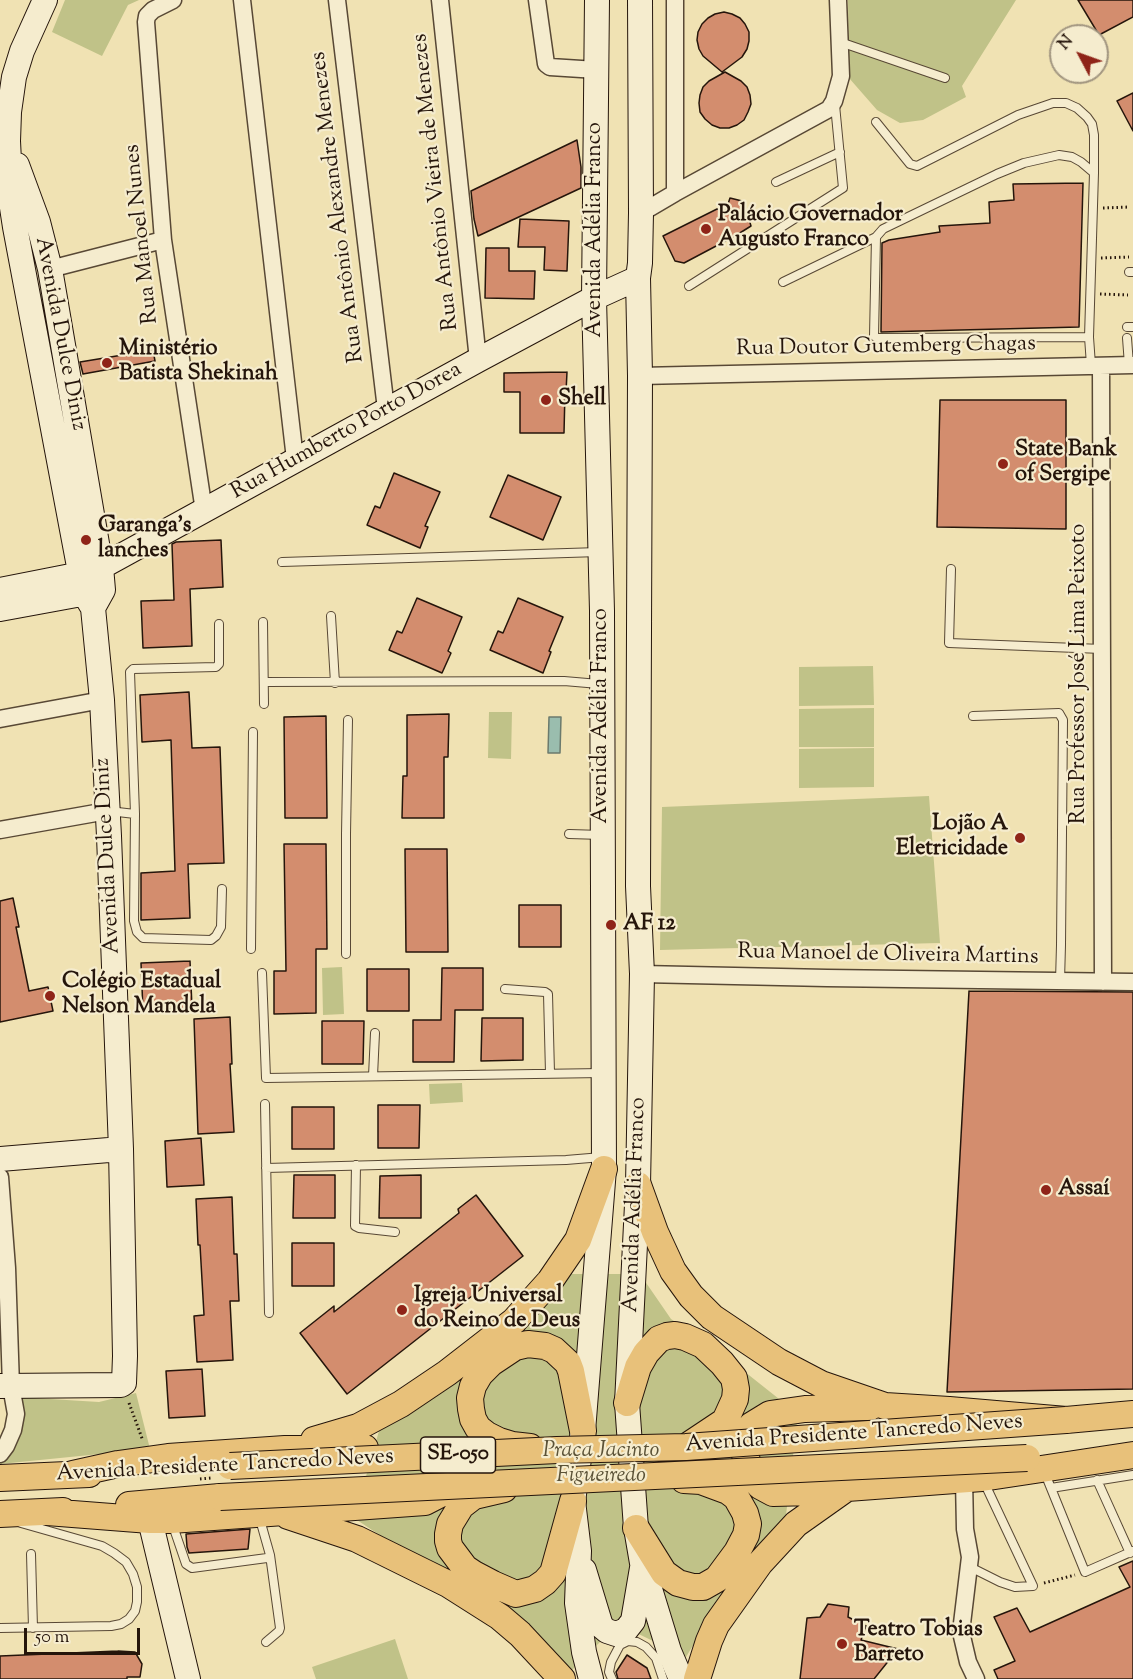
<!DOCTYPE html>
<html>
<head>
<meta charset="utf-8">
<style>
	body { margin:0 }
	#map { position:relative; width:1133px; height:1679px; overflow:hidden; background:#f0e2b3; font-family:"Sorts Mill Goudy",serif }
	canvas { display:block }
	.north { position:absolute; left:1049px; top:24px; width:60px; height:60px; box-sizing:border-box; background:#f5ecce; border:2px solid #a29680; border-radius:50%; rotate:311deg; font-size:16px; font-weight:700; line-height:24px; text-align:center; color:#25150b }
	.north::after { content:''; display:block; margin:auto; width:21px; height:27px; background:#8f2418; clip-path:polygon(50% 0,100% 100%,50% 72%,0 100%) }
	.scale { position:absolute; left:24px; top:1628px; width:116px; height:27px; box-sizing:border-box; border:3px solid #25150b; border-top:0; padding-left:8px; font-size:18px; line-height:21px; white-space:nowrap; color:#25150b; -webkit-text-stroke:4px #f5ecce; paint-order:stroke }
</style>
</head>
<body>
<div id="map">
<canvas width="1133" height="1679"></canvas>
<div class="north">N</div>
<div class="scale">50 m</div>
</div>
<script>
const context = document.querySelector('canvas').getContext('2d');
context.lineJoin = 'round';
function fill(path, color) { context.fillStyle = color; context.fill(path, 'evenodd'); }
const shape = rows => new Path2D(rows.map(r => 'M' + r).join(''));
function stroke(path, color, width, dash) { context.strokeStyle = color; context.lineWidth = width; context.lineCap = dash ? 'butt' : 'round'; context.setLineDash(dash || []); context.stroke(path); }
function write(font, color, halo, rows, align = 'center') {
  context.font = font + ' "Sorts Mill Goudy",serif'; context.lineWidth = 4.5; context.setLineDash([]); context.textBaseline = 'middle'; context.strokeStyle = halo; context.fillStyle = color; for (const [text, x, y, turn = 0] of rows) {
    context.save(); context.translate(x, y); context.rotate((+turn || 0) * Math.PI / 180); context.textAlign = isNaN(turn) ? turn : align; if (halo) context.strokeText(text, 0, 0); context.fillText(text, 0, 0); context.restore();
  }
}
const green = shape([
	[65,0,139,0,128,5,102,56,52,32],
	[848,0,1016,0,962,86,966,97,923,120,900,123,877,110,849,78],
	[873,666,874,705,799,706,799,667],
	[874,708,874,747,799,747,799,709],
	[489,712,512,712,511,759,488,758],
	[874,748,874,787,799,788,799,749],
	[929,796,940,943,660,950,662,807],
	[342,967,344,1014,323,1015,322,968],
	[462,1083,463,1102,430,1104,429,1084],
	[569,1274,640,1274,671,1319,716,1349,798,1414,786,1515,731,1582,686,1657,618,1624,571,1671,468,1594,354,1518,381,1424],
	[136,1393,150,1449,0,1464,0,1455,18,1397,99,1402],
	[395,1639,408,1679,316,1679,312,1667]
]);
const water = shape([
	[549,717,561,717,560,753,548,753,549,717]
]);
const building = shape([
	[1078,0,1133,0,1133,17,1099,35,1078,0],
	[724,12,732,14,740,18,745,24,749,32,749,41,747,49,742,57,722,72,703,56,699,49,697,40,698,32,702,24,708,18,715,14,724,12],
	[725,72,741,81,747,87,750,95,751,104,748,112,744,120,737,125,729,128,720,128,712,125,705,119,700,112,699,103,700,95,703,87,709,81,725,72],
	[1133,93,1133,131,1117,101,1133,93],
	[577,140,581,167,581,188,478,236,474,219,471,191,577,140],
	[1083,183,1079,327,881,332,882,243,889,240,940,232,939,226,990,223,989,202,1014,200,1013,184,1083,183],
	[730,198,742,201,741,214,748,216,751,226,735,236,684,263,675,261,663,236,717,209,726,210,730,198],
	[520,219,569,221,567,271,544,270,545,247,518,247,520,219],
	[486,248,509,248,509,271,535,271,534,299,485,298,486,248],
	[153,350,155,361,83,374,80,362,153,350],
	[567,372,566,392,565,392,564,433,520,433,520,392,504,392,504,373,567,372],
	[940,400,1066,400,1066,529,937,527,940,400],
	[394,473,440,492,425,526,428,527,420,548,367,525,375,506,380,508,394,473],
	[508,475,561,497,543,540,490,517,508,475],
	[221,540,223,587,190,589,192,646,143,648,141,601,174,600,172,544,176,542,221,540],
	[417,598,462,617,448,651,451,653,442,673,389,650,397,631,402,633,417,598],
	[518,598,563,617,549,651,551,652,543,673,490,650,498,631,503,633,518,598],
	[189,692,192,748,220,747,224,863,188,864,190,918,141,920,141,873,175,871,171,740,142,742,140,695,189,692],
	[449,714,448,757,444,757,444,818,402,818,403,776,407,776,407,715,449,714],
	[326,716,327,818,285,818,284,717,326,716],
	[284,844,326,844,327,949,316,949,316,1013,274,1014,274,971,286,971,284,844],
	[405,849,447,849,448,952,406,952,405,849],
	[13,898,19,927,16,927,29,991,48,987,53,1011,0,1022,0,901,13,898],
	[519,905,561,905,561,947,519,947,519,905],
	[190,961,192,1008,143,1011,141,963,190,961],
	[442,968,483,968,483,1010,455,1010,454,1062,413,1062,413,1020,441,1020,442,968],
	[367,969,409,969,409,1011,367,1011,367,969],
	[969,991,1133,992,1133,1389,947,1392,969,991],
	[230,1017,232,1064,230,1064,234,1132,198,1134,194,1019,230,1017],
	[482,1018,523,1018,523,1060,481,1061,482,1018],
	[322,1021,364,1021,363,1064,322,1064,322,1021],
	[378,1105,420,1105,419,1148,378,1148,378,1105],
	[292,1107,334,1107,334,1149,292,1149,292,1107],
	[201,1138,204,1185,167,1187,165,1141,201,1138],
	[294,1175,335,1175,335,1218,293,1218,294,1175],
	[421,1175,421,1218,379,1218,380,1176,421,1175],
	[476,1195,523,1256,347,1394,300,1333,334,1306,334,1312,459,1213,458,1209,476,1195],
	[232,1197,234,1254,237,1254,239,1301,230,1301,233,1360,197,1362,194,1316,204,1315,200,1245,198,1245,196,1199,232,1197],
	[292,1243,334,1243,334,1286,292,1286,292,1243],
	[202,1369,205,1416,169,1418,166,1371,202,1369],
	[250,1529,248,1549,189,1553,187,1547,186,1534,250,1529],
	[1133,1561,1133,1679,998,1679,994,1670,1015,1661,994,1617,1017,1608,1030,1632,1130,1587,1119,1567,1133,1561],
	[828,1604,849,1607,848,1617,866,1626,861,1640,898,1649,874,1679,800,1679,807,1618,820,1617,828,1604],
	[118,1651,135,1652,142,1664,140,1677,127,1677,127,1679,0,1679,0,1656,118,1651],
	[627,1655,647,1668,651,1679,618,1679,616,1672,627,1655]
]);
const path = shape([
	[1103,208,1129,207],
	[1101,258,1129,257],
	[1100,294,1128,295],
	[129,1403,143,1441],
	[1044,1583,1075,1575]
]);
const lane = shape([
	[840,42,945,78],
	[876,122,910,164,917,166,1018,115,1053,103,1066,103,1077,108,1087,117,1092,124,1094,135,1094,173],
	[776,182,840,152],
	[1129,272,1133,272],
	[783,282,876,237],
	[689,286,843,188,835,105],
	[1127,327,1133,327],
	[1089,337,877,338,874,336,876,237,883,229,997,174,1024,163,1059,155,1072,157,1081,162,1094,173,1089,337,1091,365],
	[1127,338,1129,365],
	[282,562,599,552],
	[951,569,949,643,1102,649],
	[331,616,335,683],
	[263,622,264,704],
	[219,624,219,664,216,667,133,669,130,672,135,814,134,921,137,932,143,938,211,940,216,936,221,927,222,889],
	[264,682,564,681,599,684],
	[973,716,1059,713,1063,720,1061,945,1060,981],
	[109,811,135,814],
	[569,834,602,835],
	[251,949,253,732],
	[346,954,346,834,348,720],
	[262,973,266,1078,602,1073],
	[505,989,545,992,548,994,550,1073],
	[373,1076,375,1033],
	[265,1104,269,1313],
	[356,1165,355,1226,359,1228,395,1232],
	[266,1168,566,1160,602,1157],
	[1044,1471,1085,1572,1133,1551],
	[1097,1480,1130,1553],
	[1051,1488,1133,1475],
	[172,1523,186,1564,192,1568,267,1558,270,1555,259,1516],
	[31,1554,33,1628],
	[970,1567,1000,1582,1015,1587,1033,1586,984,1482],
	[0,1628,111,1626,121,1624,129,1619,135,1611,137,1602,137,1587,133,1574,126,1562,114,1553,102,1546,21,1523],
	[266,1642,279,1631,280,1628,270,1555],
	[612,1679,609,1672,611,1662,620,1645,628,1641,637,1642,646,1647,656,1658,663,1679]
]);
const street = shape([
	[173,0,153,10,147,16,146,22,163,240,204,511],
	[242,0,295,459],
	[337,0,386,409],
	[440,0,478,360],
	[537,0,546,64,550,67,597,70],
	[675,0,675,193],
	[641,213,675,193,829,109,834,101,841,76,838,0],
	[50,269,163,240],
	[1101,366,1103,982],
	[640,376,1133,365],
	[0,719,102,700],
	[0,830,107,811],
	[642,974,827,978,1133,982],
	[0,1177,7,1268,11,1386,16,1414,13,1430,6,1446,0,1454],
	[964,1479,965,1529,970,1557,961,1632,968,1662,976,1679]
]);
const secondary = shape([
	[640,0,641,213,640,263,638,278,640,376,638,886,642,974,638,1185,627,1403,636,1528,642,1563,669,1651,681,1679],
	[17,165,38,222,50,269,101,567,103,590,93,608],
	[0,590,81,574,101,567,478,360,594,298,638,278],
	[0,609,98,591],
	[0,1159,121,1149],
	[0,1386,121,1385,124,1383,125,1356,121,1149,109,836,102,700,93,608,84,593,15,227,11,201,8,141,9,112,14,77,22,51,45,0],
	[150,1520,188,1679],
	[584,1570,601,1626,607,1631,616,1634,626,1630,633,1621,642,1568],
	[591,1679,584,1652,577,1603,579,1551,573,1501,583,1431,604,1169,602,611,594,298,597,0]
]);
const primary = shape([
	[638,1185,655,1232,673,1271,691,1296,712,1317,779,1362,821,1384,885,1406,949,1410,1066,1420,1133,1414],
	[627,1403,638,1367,646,1353,659,1339,667,1336,675,1335,685,1337,703,1345,722,1363,734,1378,736,1389,735,1399,725,1421,686,1447],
	[870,1407,805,1409,770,1414,752,1425,744,1434,745,1455,753,1478,760,1486,773,1493,813,1492,847,1488,982,1478,1133,1455],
	[314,1440,358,1427,401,1404,447,1373,514,1321,550,1281,578,1240,604,1169],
	[530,1447,512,1445,499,1441,487,1435,478,1428,473,1419,471,1409,470,1398,473,1386,480,1374,491,1363,515,1347,528,1344,545,1346,554,1350,568,1363,571,1371,583,1431],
	[73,1474,118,1464,168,1457,285,1449,365,1448],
	[0,1478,89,1474],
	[504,1489,474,1496,461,1506,450,1524,448,1534,448,1541,450,1548,465,1568,474,1574,493,1584,516,1594,535,1589,545,1582,553,1573,573,1501],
	[129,1505,220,1497],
	[47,1512,150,1520,171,1520,425,1502,454,1487,458,1482,461,1473,461,1468,451,1458,432,1451],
	[0,1514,63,1511],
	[288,1516,357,1539,448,1584,500,1617,520,1634,562,1679],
	[636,1528,664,1573,678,1583,693,1587,703,1587,717,1579,737,1552,746,1535,748,1524,745,1513,736,1497,728,1491,701,1481,684,1480],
	[697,1679,709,1641,716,1625,760,1563,796,1524,844,1490]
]);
const pathBridge = shape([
	[200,1479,211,1478]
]);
const primaryBridge = shape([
	[230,1466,557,1450,686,1447,1066,1420],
	[220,1497,1027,1458]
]);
const markers = [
	[706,229,6,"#8f2418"],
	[107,363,6,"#8f2418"],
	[546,400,6,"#8f2418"],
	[1003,464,6,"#8f2418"],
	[86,540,6,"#8f2418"],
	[1020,838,6,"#8f2418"],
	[611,925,6,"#8f2418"],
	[50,996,6,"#8f2418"],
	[1046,1190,6,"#8f2418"],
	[402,1310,6,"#8f2418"],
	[842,1644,6,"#8f2418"]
];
const shields = [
	[458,1455,75]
];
const shieldNames = [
	["SE-050",458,1455]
];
const streetNames = [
	["Rua Antônio Vieira de Menezes",437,182,-96],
	["Rua Antônio Alexandre Menezes",339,207,-97],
	["Avenida Adélia Franco",596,230,-90],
	["Rua Manoel Nunes",143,234,-96],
	["Avenida Dulce Diniz",59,334,79],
	["Rua Doutor Gutemberg Chagas",886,348,-1],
	["Rua Humberto Porto Dorea",347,432,-29],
	["Rua Professor José Lima Peixoto",1080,674,-90],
	["Avenida Adélia Franco",602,716,-90],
	["Avenida Dulce Diniz",109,856,-93],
	["Rua Manoel de Oliveira Martins",888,956,1],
	["Avenida Adélia Franco",636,1205,-88],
	["Avenida Presidente Tancredo Neves",854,1435,-4],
	["Avenida Presidente Tancredo Neves",225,1467,-3]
];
const poiNames = [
	["Palácio Governador",718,216],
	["Augusto Franco",718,241],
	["Ministério",119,350],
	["Batista Shekinah",119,375],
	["Shell",558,400],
	["State Bank",1015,451],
	["of Sergipe",1015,476],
	["Garanga's",98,527],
	["lanches",98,552],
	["Lojão A",1008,825,"right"],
	["Eletricidade",1008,850,"right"],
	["AF 12",623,925],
	["Colégio Estadual",62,983],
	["Nelson Mandela",62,1008],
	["Assaí",1058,1190],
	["Igreja Universal",414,1297],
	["do Reino de Deus",414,1322],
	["Teatro Tobias",854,1631],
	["Barreto",854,1656]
];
const parkNames = [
	["Praça Jacinto",601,1452],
	["Figueiredo",601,1477]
];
fill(green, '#c0c288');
fill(water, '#9abdae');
stroke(water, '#6b7a6d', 1.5);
fill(building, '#d38d6e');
stroke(building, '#25150b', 1.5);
stroke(lane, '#584835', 10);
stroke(street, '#584835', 19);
stroke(secondary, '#25150b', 26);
stroke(primary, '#25150b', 28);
stroke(path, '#25150b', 3, [1.5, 3]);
stroke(lane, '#f5ecce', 8);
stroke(street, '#f5ecce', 16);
stroke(secondary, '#f5ecce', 24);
stroke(primary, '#e8c17a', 26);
stroke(primaryBridge, '#25150b', 28, []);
stroke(pathBridge, '#25150b', 3, [1.5, 3]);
stroke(primaryBridge, '#e8c17a', 26);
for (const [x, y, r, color] of markers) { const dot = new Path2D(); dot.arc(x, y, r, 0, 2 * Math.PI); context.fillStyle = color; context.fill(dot); stroke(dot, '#f5ecce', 2); }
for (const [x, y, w] of shields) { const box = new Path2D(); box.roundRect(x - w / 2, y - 18, w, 36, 4.5); context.fillStyle = '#f5ecce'; context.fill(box); stroke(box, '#25150b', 1.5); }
write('bold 21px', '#25150b', null, shieldNames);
write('22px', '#25150b', '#f5ecce', streetNames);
write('bold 22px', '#25150b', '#f5ecce', poiNames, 'left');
write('italic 22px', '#5b5237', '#f5ecce', parkNames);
</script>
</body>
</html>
